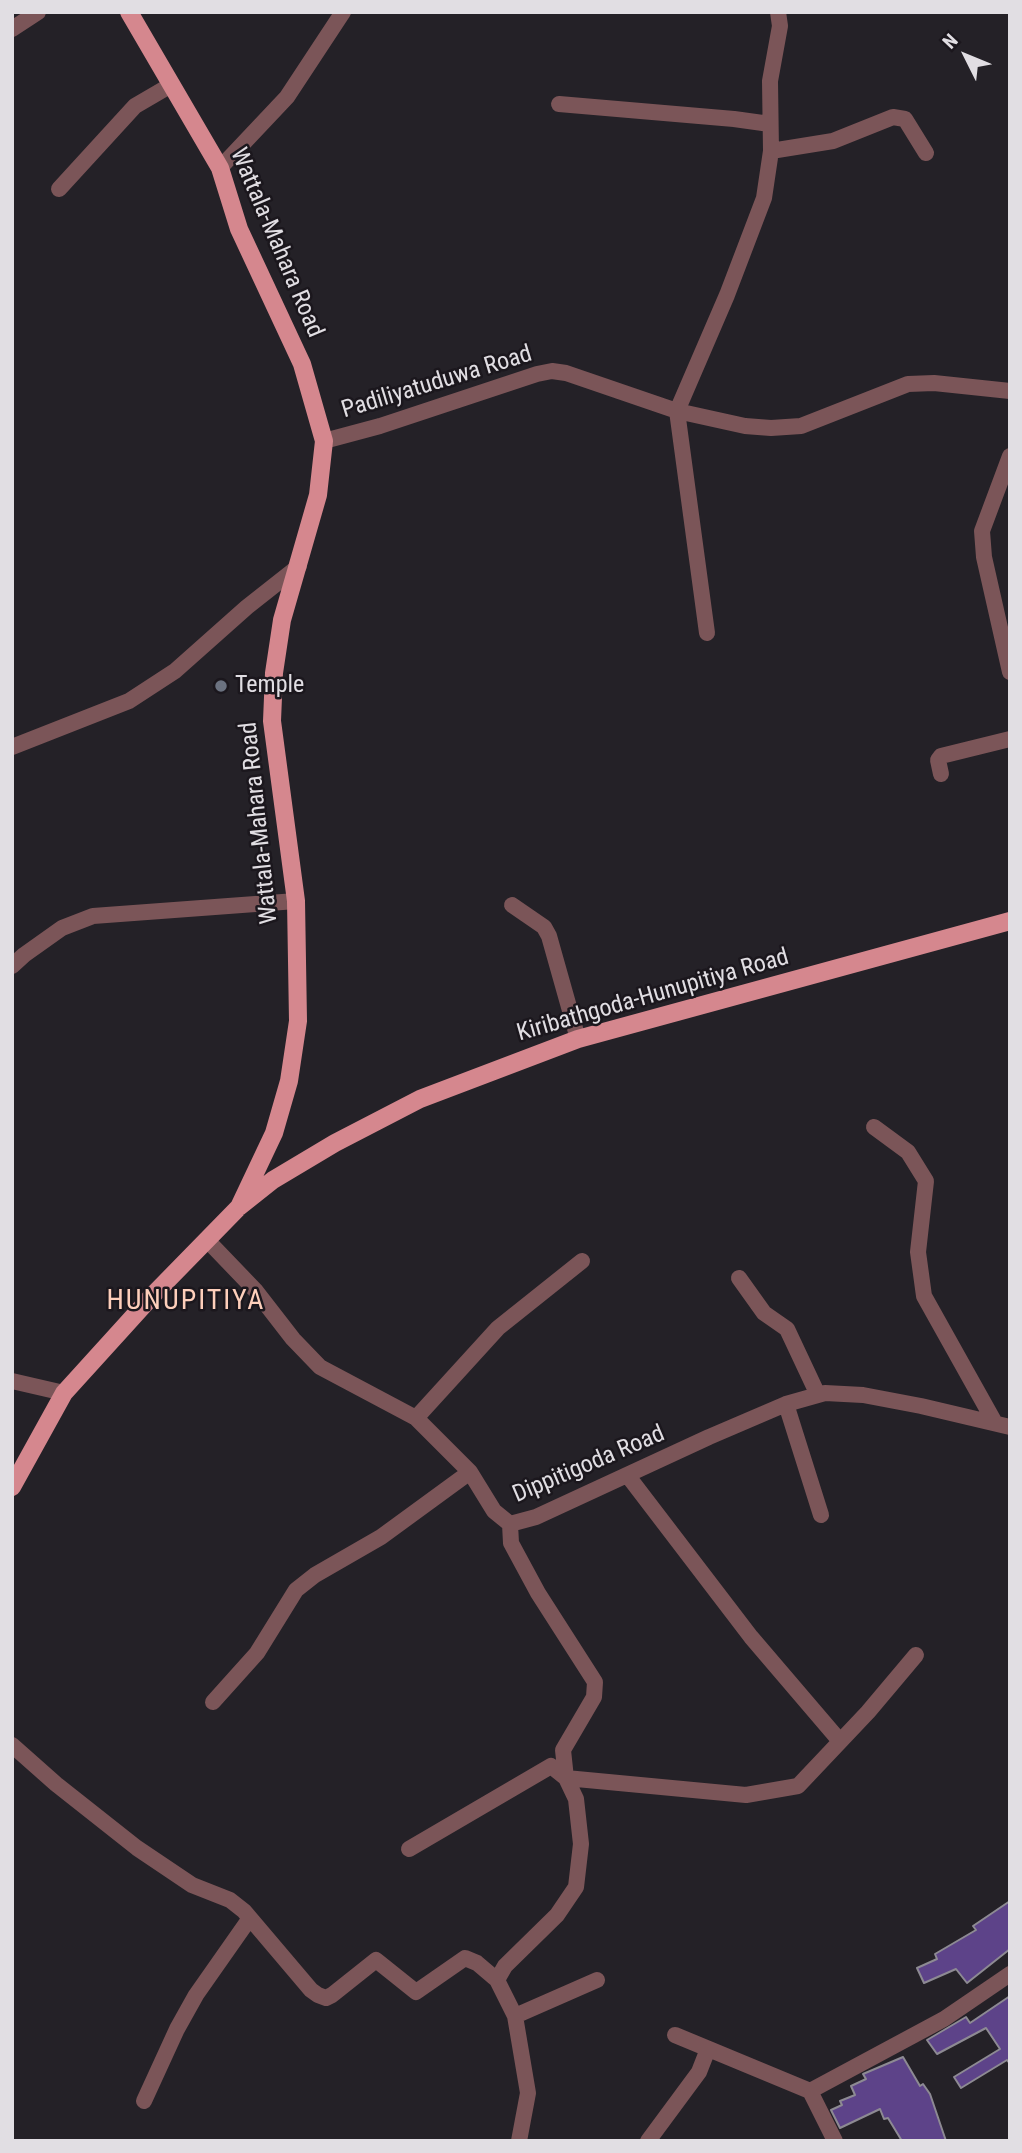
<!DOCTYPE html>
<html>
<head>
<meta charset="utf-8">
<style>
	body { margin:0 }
	#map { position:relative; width:1022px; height:2153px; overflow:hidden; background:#242127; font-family:"Roboto Condensed",sans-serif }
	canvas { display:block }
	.frame { position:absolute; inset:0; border:14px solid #e1dee3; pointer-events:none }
	.north { position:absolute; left:931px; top:21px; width:70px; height:70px; -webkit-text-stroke:5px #1b171d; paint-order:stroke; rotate:313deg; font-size:19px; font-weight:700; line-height:28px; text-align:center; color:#e1dee3 }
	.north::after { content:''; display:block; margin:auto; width:24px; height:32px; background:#e1dee3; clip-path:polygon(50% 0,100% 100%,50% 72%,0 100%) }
</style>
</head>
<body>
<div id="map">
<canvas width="1022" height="2153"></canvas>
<div class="frame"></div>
<div class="north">N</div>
</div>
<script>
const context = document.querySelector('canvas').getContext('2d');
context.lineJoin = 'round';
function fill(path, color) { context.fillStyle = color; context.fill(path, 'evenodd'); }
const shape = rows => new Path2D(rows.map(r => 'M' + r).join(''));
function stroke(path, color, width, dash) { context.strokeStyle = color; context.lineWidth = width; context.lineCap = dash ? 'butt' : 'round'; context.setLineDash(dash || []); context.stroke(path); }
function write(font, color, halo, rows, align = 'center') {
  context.font = font + ' "Roboto Condensed",sans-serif'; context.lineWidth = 5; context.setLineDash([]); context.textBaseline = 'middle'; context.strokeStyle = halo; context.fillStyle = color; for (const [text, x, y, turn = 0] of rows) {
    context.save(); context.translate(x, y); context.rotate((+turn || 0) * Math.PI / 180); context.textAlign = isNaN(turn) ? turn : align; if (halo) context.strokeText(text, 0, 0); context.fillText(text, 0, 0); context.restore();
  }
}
const building = shape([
	[1010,1901,1010,1949,967,1983,956,1969,924,1983,917,1968,937,1959,935,1954,976,1930,973,1926,1010,1901],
	[1010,1996,1010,2064,1007,2060,961,2088,954,2077,1000,2049,986,2028,937,2054,927,2040,966,2017,970,2023,1010,1996],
	[903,2057,920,2086,923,2084,930,2094,946,2141,902,2141,888,2118,884,2119,880,2109,840,2128,831,2110,842,2105,840,2101,855,2095,851,2086,866,2079,863,2074,903,2057]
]);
const minor = shape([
	[12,29,38,12],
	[559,104,734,119,770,124],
	[771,151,833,141,893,117,905,119,926,153],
	[220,168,287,97,343,12],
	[59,189,135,106,171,85],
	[324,441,380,426,537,374,552,371,566,373,677,411,745,426,771,428,801,426,908,384,934,383,1010,391],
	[1010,456,982,531,984,557,1010,672],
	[707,633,677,411,727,295,764,198,771,151,770,81,780,26,778,12],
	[12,747,129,701,175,671,247,607,299,566],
	[941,774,938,760,941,756,1010,739],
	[512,905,544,927,549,936,578,1039],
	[12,966,24,955,62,928,93,916,296,901],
	[874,1127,908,1152,926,1181,918,1252,924,1296,995,1423],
	[207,1240,255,1290,293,1339,320,1367,416,1418,470,1472,494,1511,510,1524,536,1517,709,1437,786,1404,825,1393,863,1395,921,1406,1010,1427],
	[739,1278,764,1313,787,1329,818,1395],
	[12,1381,64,1393],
	[786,1404,821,1515],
	[416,1418,498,1328,582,1261],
	[628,1476,751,1637,839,1740],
	[510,1524,511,1543,538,1593,595,1682,594,1697,563,1750,566,1778,576,1799,581,1844,576,1887,557,1915,505,1966,497,1980,515,2016,528,2093,519,2141],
	[213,1702,257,1653,296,1590,315,1575,381,1537,470,1472],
	[12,1745,56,1784,137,1848,192,1885,230,1900,244,1911,311,1990,318,1995,326,1998,332,1995,376,1960,416,1992,465,1958,477,1963,497,1980],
	[409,1849,551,1766,566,1778,746,1795,798,1786,868,1712,916,1655],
	[515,2016,597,1980],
	[675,2035,810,2091,944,2019,1010,1974],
	[810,2091,835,2141],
	[144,2101,177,2029,196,1995,250,1918],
	[648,2141,699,2072,708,2049]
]);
const major = shape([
	[129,12,220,168,239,229,302,364,324,441,318,495,282,620,274,673,272,721,296,901,298,1021,289,1081,274,1133,239,1207],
	[12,1487,64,1393,152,1296,239,1207,273,1180,335,1143,420,1099,578,1039,1010,921]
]);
const markers = [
	[221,686,7,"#6b7280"]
];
const streetNames = [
	["Wattala-Mahara Road",276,243,67],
	["Padiliyatuduwa Road",437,383,-17],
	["Wattala-Mahara Road",260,823,-96],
	["Kiribathgoda-Hunupitiya Road",653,996,-16],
	["Dippitigoda Road",589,1465,-23]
];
const poiNames = [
	["Temple",235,686]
];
const quarterNames = [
	["HUNUPITIYA",186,1302]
];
fill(building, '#5d4389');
stroke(building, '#8d8a93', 2);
stroke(minor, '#7b5558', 16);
stroke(major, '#d5878e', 18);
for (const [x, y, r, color] of markers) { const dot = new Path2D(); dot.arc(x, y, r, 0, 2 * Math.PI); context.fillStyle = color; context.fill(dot); stroke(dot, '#1b171d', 2.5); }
write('24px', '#e1dee3', '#1b171d', streetNames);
write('24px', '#e1dee3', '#1b171d', poiNames, 'left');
context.letterSpacing = '2px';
write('28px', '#fecfbb', '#1b171d', quarterNames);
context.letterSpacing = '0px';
</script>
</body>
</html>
